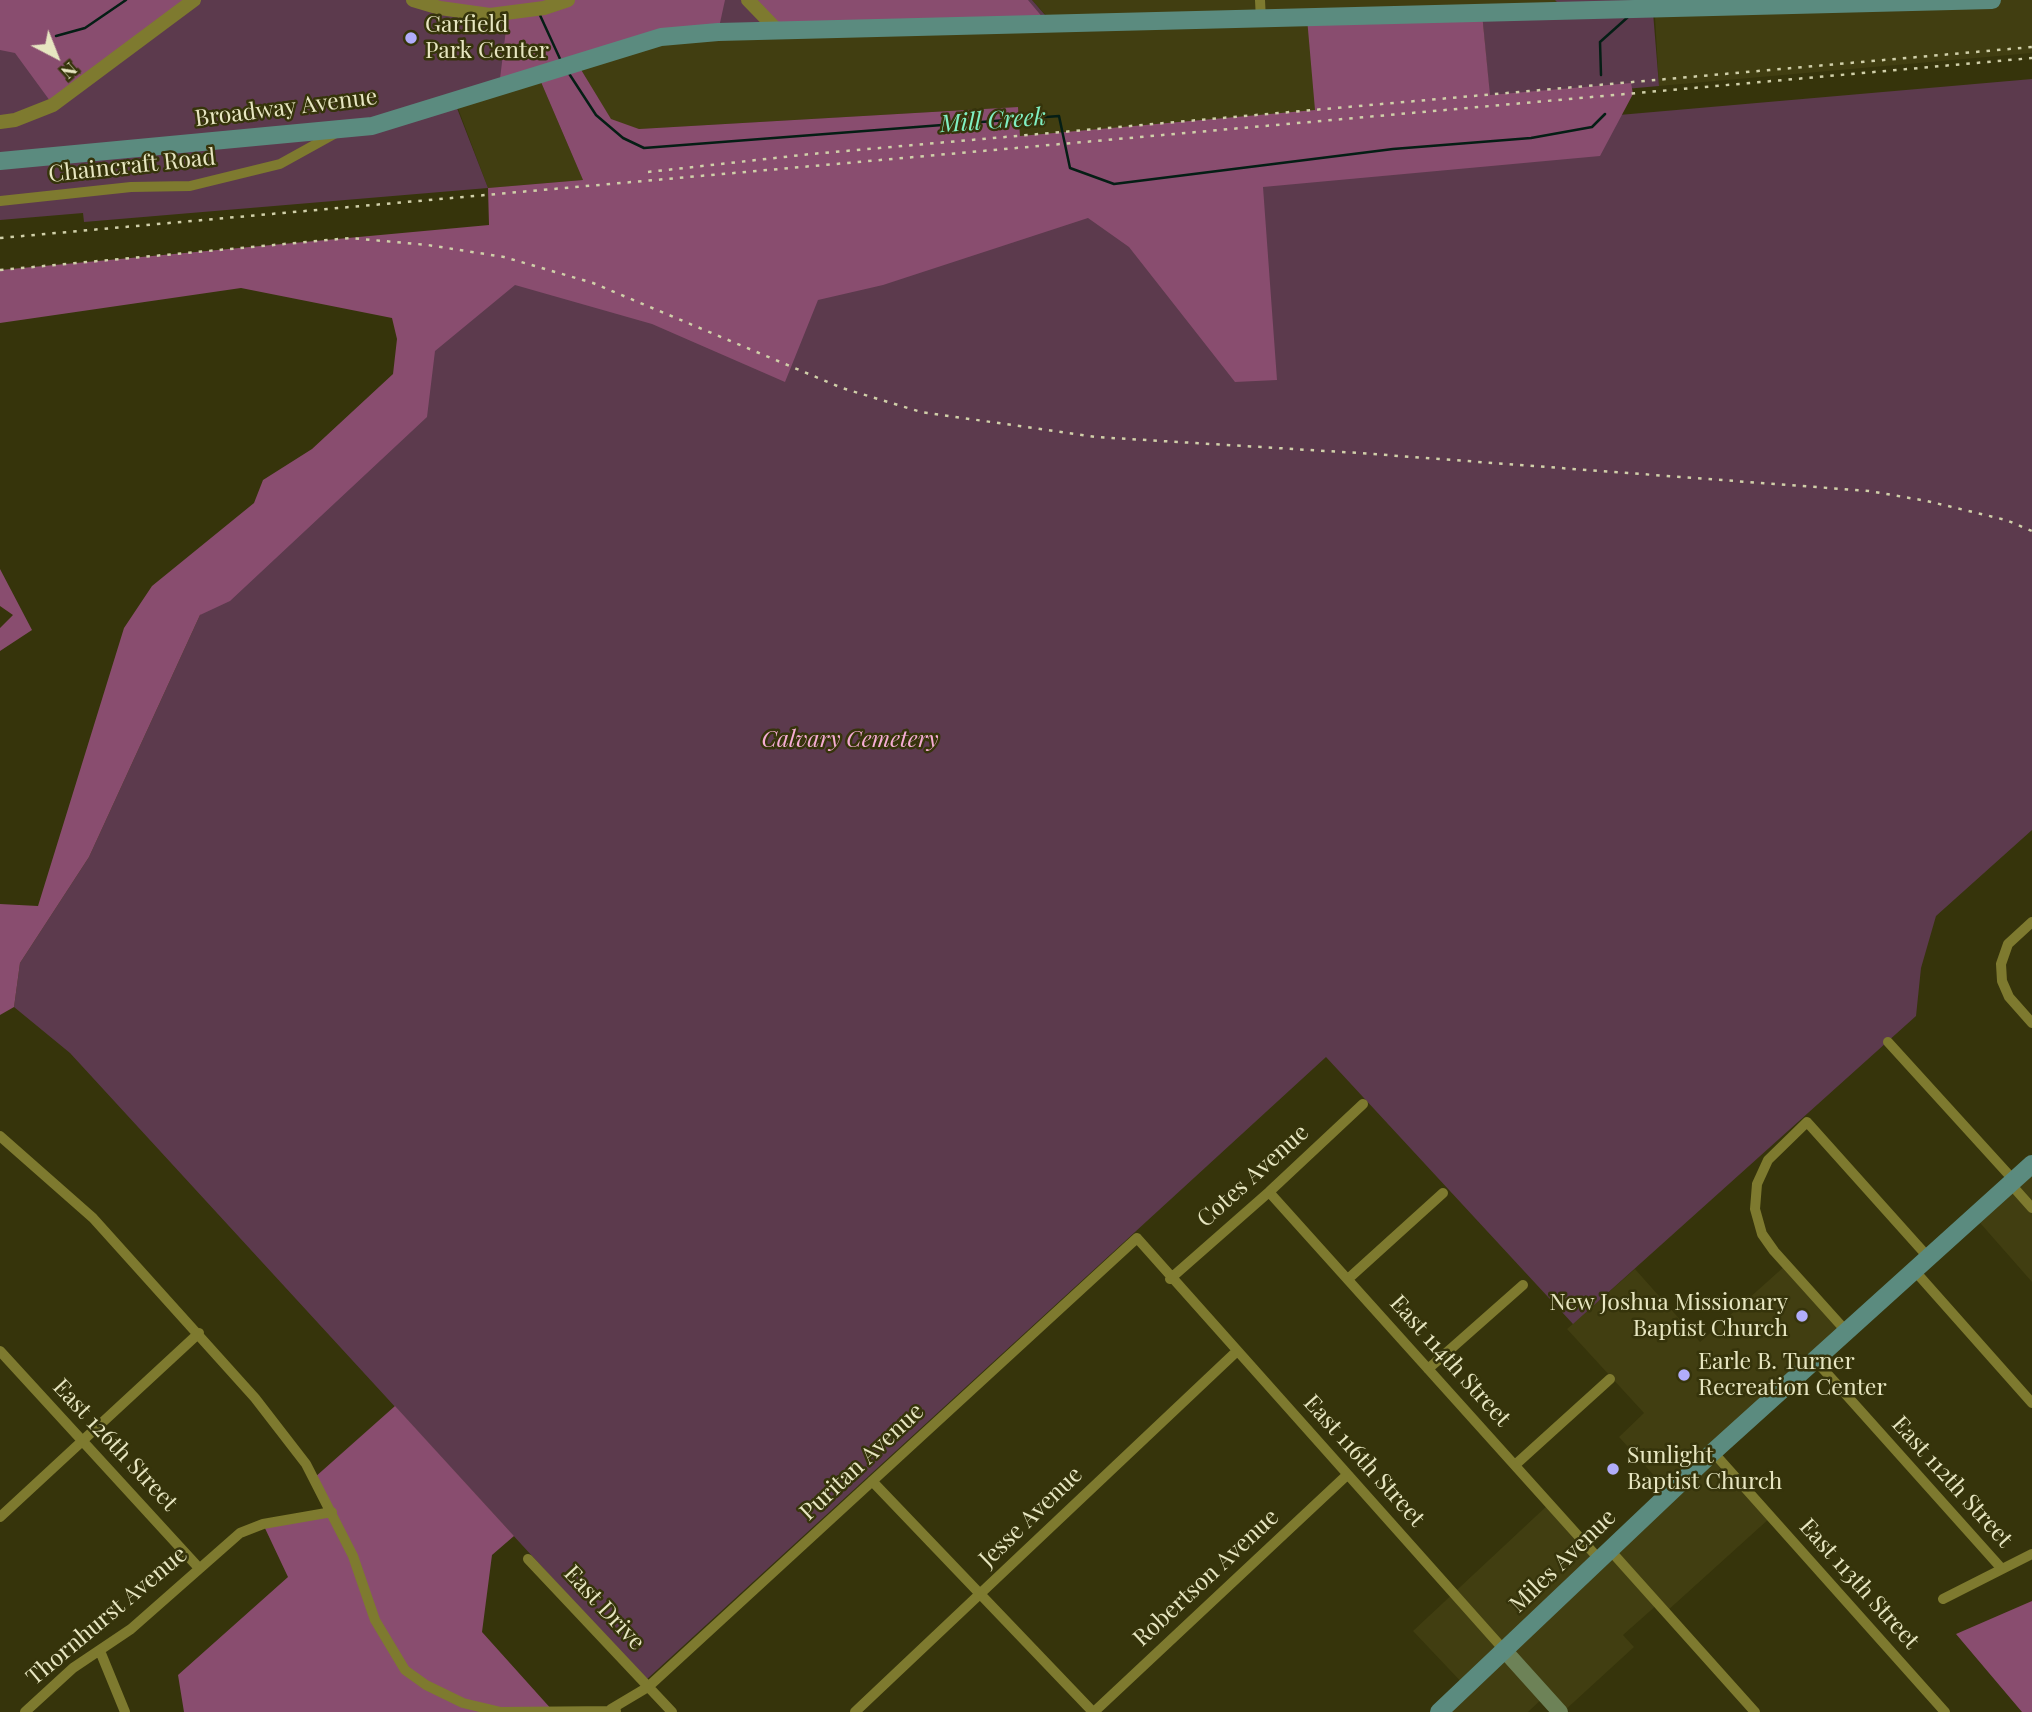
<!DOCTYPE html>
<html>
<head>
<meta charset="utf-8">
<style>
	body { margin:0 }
	#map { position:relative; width:2032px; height:1712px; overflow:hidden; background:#36340b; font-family:"Playfair Display",serif }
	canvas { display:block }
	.north { position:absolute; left:21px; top:21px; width:70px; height:70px; -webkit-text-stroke:5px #36340b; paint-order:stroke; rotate:138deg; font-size:19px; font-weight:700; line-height:28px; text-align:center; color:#e7e6c1 }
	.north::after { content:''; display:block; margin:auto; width:24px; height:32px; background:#e7e6c1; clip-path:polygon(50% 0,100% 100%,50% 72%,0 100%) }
</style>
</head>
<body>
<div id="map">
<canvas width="2032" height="1712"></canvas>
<div class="north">N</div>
</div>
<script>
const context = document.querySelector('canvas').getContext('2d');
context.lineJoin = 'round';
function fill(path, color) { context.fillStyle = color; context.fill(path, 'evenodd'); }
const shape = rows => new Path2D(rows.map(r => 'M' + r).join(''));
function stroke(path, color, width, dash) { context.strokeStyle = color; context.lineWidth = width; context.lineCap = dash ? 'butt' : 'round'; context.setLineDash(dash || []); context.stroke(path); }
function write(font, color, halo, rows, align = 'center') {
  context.font = font + ' "Playfair Display",serif'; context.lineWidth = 5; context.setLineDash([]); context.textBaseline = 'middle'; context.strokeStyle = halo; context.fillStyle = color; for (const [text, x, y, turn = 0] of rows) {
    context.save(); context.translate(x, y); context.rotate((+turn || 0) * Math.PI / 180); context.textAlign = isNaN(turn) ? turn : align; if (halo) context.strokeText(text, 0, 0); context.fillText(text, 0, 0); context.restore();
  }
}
const built = shape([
	[1032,0,1556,0,1566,11,1490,101,1020,142,1018,107,639,129,611,120,577,63,661,37,1052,22],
	[1654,0,2032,0,2032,53,1659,86],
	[538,75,583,180,488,188,456,103],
	[2032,1164,2032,1282,1974,1216],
	[1786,1265,1846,1331,1714,1452,1771,1517,1666,1612,1658,1604,1623,1635,1634,1647,1563,1712,1545,1696,1528,1712,1439,1712,1466,1687,1413,1631,1550,1503,1599,1558,1669,1492,1619,1437,1644,1413,1567,1329,1635,1269,1700,1342]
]);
const green = shape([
	[0,0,1032,0,1052,23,677,31,455,103,488,188,84,222,83,213,0,220],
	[1555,0,1652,0,1659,86,1490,101,1482,13,1565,10],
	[2032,79,2032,830,1936,916,1921,968,1916,1016,1573,1324,1326,1057,646,1680,70,1053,14,1007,20,963,89,857,200,615,403,412,490,225,1160,155]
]);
const forest = shape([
	[0,0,185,0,53,105,15,53,0,50],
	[413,0,725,0,718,32,577,63,611,119,639,129,1018,107,1020,136,1315,110,1307,18,1482,13,1490,95,1631,83,1633,94,1600,156,1263,187,1277,380,1235,382,1129,247,1088,218,883,285,818,300,785,382,652,324,515,285,435,351,427,417,230,601,200,615,89,857,20,963,14,1007,0,1015,0,904,38,906,124,628,152,586,254,503,263,480,312,449,393,374,397,339,392,318,241,288,0,323,0,270,489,225,488,188,583,180,538,75,499,87,508,13],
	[748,0,1028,0,1049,25,778,31],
	[0,569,32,630,0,651,0,628,13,615,0,606],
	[395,1406,514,1536,492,1555,482,1632,553,1711,608,1712,184,1712,178,1675,288,1577,263,1524,332,1512,314,1478],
	[2032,1601,2032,1712,2022,1712,1956,1634]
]);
const stream = shape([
	[539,13,561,61],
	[56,36,85,28,126,0],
	[568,72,596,115,623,138,644,148,1059,116,1070,168,1114,184,1393,149,1531,138,1592,127,1605,114],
	[1601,75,1600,42,1628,17]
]);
const minor = shape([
	[1260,0,1261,20],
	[0,201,131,187,190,186,280,164,336,133],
	[2032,922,2008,944,2001,964,2002,981,2009,997,2032,1023],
	[1888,1042,2009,1175,2016,1190,2032,1208],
	[0,1136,93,1218,255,1398,306,1464,353,1556,375,1620,405,1670,426,1685,463,1703,501,1712,616,1711],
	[1269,1192,1599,1559],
	[1914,1270,2032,1403],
	[1170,1279,1269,1192,1363,1104],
	[1348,1279,1443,1193],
	[1846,1331,1774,1251,1762,1234,1755,1209,1757,1184,1768,1160,1807,1122,1928,1257],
	[0,1351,198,1567],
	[1815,1360,2002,1569],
	[1428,1369,1523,1285],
	[1713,1452,1945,1712],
	[1515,1465,1610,1379],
	[872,1481,1093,1712],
	[0,1517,199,1333],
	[1609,1549,1755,1712],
	[528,1559,672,1712],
	[1943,1599,2032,1554],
	[100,1651,125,1712],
	[611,1709,648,1687,1137,1238,1505,1651],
	[25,1712,73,1668,131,1629,240,1533,263,1524,332,1512],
	[855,1712,1236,1352],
	[1094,1712,1347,1475]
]);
const tertiary = shape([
	[413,0,440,8,490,15,544,8,568,0],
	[748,0,778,31],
	[0,122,15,120,53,105,194,0]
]);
const secondary = shape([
	[1505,1651,1560,1712]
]);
const primary = shape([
	[0,161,372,126,661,37,718,32,1992,0],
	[1439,1712,1713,1452,2032,1164]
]);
const rail = shape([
	[648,172,811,154,2032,47],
	[0,238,2032,58],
	[0,270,350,238,428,245,504,257,593,283,842,388,921,412,1096,437,1359,453,1869,491,1927,501,2006,520,2032,531]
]);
const markers = [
	[411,38,7,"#b1adfa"],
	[1802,1316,7,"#b1adfa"],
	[1684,1375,7,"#b1adfa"],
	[1613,1469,7,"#b1adfa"]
];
const poiNames = [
	["Garfield",425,25],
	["Park Center",425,51],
	["New Joshua Missionary",1788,1303,"right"],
	["Baptist Church",1788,1329,"right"],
	["Earle B. Turner",1698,1362],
	["Recreation Center",1698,1388],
	["Sunlight",1627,1456],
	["Baptist Church",1627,1482]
];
const streetNames = [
	["Broadway Avenue",286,108,-7],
	["Chaincraft Road",132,166,-6],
	["Cotes Avenue",1253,1176,-42],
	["East 114th Street",1450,1361,48],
	["East 126th Street",115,1445,47],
	["East 116th Street",1364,1461,48],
	["Puritan Avenue",862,1462,-43],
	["East 112th Street",1952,1482,48],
	["Jesse Avenue",1031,1517,-44],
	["Miles Avenue",1563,1561,-44],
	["Robertson Avenue",1206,1578,-43],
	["East 113th Street",1859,1584,48],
	["East Drive",604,1608,47],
	["Thornhurst Avenue",107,1616,-40]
];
const parkNames = [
	["Calvary Cemetery",850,740]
];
const waterNames = [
	["Mill Creek",993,121,-4]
];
fill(built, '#413e11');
fill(green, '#5c3a4d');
fill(forest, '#894d6f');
stroke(stream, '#051e15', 2.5);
stroke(minor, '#7e7a2f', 10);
stroke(tertiary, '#7e7a2f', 14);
stroke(secondary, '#6d8257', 16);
stroke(primary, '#5b8b7f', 18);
stroke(rail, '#d0cfa9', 2.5, [3.5, 7]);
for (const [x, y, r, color] of markers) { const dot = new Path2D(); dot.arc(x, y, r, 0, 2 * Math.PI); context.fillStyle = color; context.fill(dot); stroke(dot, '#36340b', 2.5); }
write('23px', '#e7e6c1', '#36340b', poiNames, 'left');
write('23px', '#e7e6c1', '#36340b', streetNames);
write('italic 23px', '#f6add5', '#36340b', parkNames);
write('italic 24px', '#80f0c3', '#36340b', waterNames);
</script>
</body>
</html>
